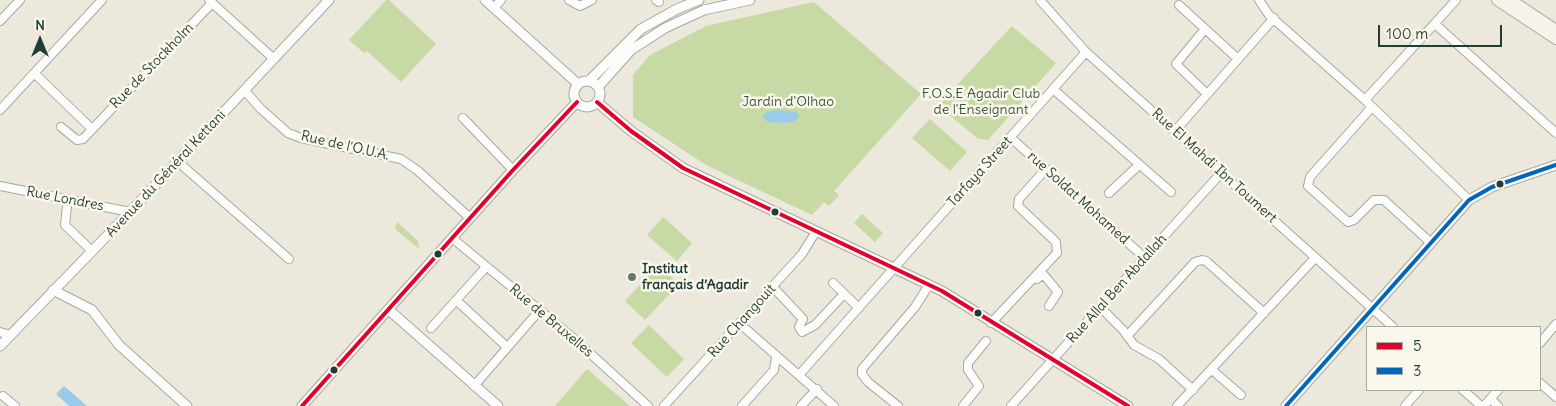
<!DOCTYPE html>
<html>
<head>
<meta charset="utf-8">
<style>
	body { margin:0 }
	#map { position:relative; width:1556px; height:406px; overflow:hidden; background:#ece8dc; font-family:Delius,sans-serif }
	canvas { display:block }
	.legend { position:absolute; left:1366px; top:326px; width:175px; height:65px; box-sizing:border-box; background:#fbf7ec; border:1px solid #a3ada2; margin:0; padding:6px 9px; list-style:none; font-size:15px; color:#1f3d34 }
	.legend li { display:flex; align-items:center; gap:10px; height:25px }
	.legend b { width:25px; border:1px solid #a3ada2 }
	.north { position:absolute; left:15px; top:15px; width:50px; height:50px; -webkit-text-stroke:4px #fbf7ec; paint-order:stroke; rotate:0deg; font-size:14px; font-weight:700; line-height:20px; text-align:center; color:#1f3d34 }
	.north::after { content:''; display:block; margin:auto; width:18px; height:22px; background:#1f3d34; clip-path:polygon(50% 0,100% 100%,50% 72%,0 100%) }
	.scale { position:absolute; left:1378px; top:25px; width:124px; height:22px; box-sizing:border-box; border:2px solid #1f3d34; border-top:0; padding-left:6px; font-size:15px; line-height:18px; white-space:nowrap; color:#1f3d34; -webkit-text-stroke:4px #fbf7ec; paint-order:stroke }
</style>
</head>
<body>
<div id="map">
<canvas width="1556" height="406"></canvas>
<ul class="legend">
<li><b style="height:6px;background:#e4002b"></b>5</li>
<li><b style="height:6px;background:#0065bd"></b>3</li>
</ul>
<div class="north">N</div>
<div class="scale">100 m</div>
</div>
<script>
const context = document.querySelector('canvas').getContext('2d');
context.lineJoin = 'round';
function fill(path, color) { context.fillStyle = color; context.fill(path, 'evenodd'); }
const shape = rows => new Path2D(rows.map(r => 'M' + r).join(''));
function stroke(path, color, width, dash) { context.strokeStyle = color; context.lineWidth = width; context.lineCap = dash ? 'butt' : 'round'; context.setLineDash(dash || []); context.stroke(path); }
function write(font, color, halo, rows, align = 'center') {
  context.font = font + ' Delius,sans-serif'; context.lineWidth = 5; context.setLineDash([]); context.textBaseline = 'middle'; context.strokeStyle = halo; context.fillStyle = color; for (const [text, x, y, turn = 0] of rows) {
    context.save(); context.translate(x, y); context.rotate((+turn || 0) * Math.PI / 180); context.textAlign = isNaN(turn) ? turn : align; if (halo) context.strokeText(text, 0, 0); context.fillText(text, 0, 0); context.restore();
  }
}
const green = shape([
	[386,0,389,0,436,44,401,82,367,51,364,53,349,40],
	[814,2,921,94,834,191,839,195,829,206,824,202,812,215,706,165,633,117,633,75,650,55,706,26],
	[1012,26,1056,63,988,140,977,138,942,109,942,101],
	[930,119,967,152,950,171,912,138],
	[862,214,883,233,875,242,854,223],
	[663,217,692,243,677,261,647,235],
	[397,222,418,241,419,249,395,229],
	[658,265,679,284,645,320,625,301],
	[649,325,684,359,667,377,631,343],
	[587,369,630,406,555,406]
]);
const water = shape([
	[776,110,796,112,799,117,795,121,784,123,768,122,762,117,767,112],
	[64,386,86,405,86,406,69,406,56,394]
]);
const minor = shape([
	[209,0,274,59],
	[569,0,580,6,592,0],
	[656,0,659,2],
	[1040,0,1086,52,1393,327],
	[1259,0,1269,15,1365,100,1469,200],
	[1179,5,1238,59],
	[494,8,501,0],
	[0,21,20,0],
	[1435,24,1556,133],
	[1205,29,1176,64,1207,94],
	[34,73,92,129],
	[1053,89,1171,192],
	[245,91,261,109,288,133,301,138,401,159,417,170,470,218],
	[1365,100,1456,0],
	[1372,107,1310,177,1308,186,1348,222,1354,220,1374,200,1384,200,1431,243],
	[0,110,102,0],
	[463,118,513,170],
	[61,127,77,140,83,139,212,3],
	[1175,131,1274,18],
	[1010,137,1145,258],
	[177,161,289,259],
	[0,186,130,212],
	[1109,193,1139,165],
	[67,206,65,225,92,251],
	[452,238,571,336,648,406],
	[1037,279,1043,274,1058,292,1049,306],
	[833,283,859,308],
	[773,287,803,319,799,327,802,332,815,325,844,294],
	[456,300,507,347],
	[1100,307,1123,330,1134,345,1159,359,1193,390],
	[739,323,834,406],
	[991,323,1057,253,1056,242,1018,206,1019,199,1046,169],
	[431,328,486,267],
	[0,332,10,335],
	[1127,336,1195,262,1202,260,1206,261,1264,313],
	[1540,343,1556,324],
	[1212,370,1241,395],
	[799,375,1086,52],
	[1540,383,1556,397],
	[474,386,539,311],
	[1463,390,1481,406],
	[3,396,15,406],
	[1491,399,1498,406],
	[664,406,802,254,815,233],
	[742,406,774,370,776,357],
	[801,406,817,389],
	[898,406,868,382,862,374,862,369,915,307,929,285],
	[963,406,979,386,968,370,968,363,986,341],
	[1011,406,1222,172],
	[1177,406,1315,258],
	[1405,406,1419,390],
	[1484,406,1498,390]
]);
const tertiary = shape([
	[485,0,578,84],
	[589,81,641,29,677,9,699,0],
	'574 94a13 13 0 1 1 26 0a13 13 0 1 1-26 0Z',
	[598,87,631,50,665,28,704,10,750,0],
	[597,102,631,131,683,168,942,291,1128,406],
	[53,290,92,310,119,345,187,406],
	[389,310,498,406],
	[0,346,130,212,329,0],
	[302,406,513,170,577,102],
	[1286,406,1469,200,1492,187,1556,165]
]);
const secondary = shape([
	[1497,0,1556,39],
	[1511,0,1556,30]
]);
const bus1 = shape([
	[597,102,631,131,683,168,942,291,1128,406],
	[302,406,513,170,577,102]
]);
const bus2 = shape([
	[1286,406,1469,200,1492,187,1556,165]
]);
const markers = [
	[1500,184,4.5,"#1f3d34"],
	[775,212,4.5,"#1f3d34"],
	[438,254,4.5,"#1f3d34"],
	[632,277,5,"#67796f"],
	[978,313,4.5,"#1f3d34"],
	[334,370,4.5,"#1f3d34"]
];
const streetNames = [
	["Rue de Stockholm",152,66,-46],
	["Rue de l'O.U.A.",345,146,13],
	["Rue El Mahdi Ibn Toumert",1214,166,42],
	["Tarfaya Street",980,172,-48],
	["Avenue du Général Kettani",166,174,-47],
	["rue Soldat Mohamed",1078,198,42],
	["Rue Londres",65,199,11],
	["Rue Allal Ben Abdallah",1117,289,-48],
	["Rue de Bruxelles",551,321,40],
	["Rue Changouit",742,321,-48]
];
const parkNames = [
	["F.O.S.E Agadir Club",981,94],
	["de l'Enseignant",981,110],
	["Jardin d'Olhao",788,102]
];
const poiNames = [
	["Institut",642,269],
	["français d’Agadir",642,285]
];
fill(green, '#c7d9a4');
fill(water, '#9bcbea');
stroke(minor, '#a7a8a1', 10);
stroke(tertiary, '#a7a8a1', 11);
stroke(secondary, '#a7a8a1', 12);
stroke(minor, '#fcfcfa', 8);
stroke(tertiary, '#fcfcfa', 9);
stroke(secondary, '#f6f2ec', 10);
stroke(bus1, '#e4002b', 4);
stroke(bus2, '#0065bd', 4);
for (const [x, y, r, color] of markers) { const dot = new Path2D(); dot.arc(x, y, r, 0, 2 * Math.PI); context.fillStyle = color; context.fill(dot); stroke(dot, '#fbf7ec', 2); }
write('14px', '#1f3d34', '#fbf7ec', streetNames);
write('14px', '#3b5a41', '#fbf7ec', parkNames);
write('bold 14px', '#1f3d34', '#fbf7ec', poiNames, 'left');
</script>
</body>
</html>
